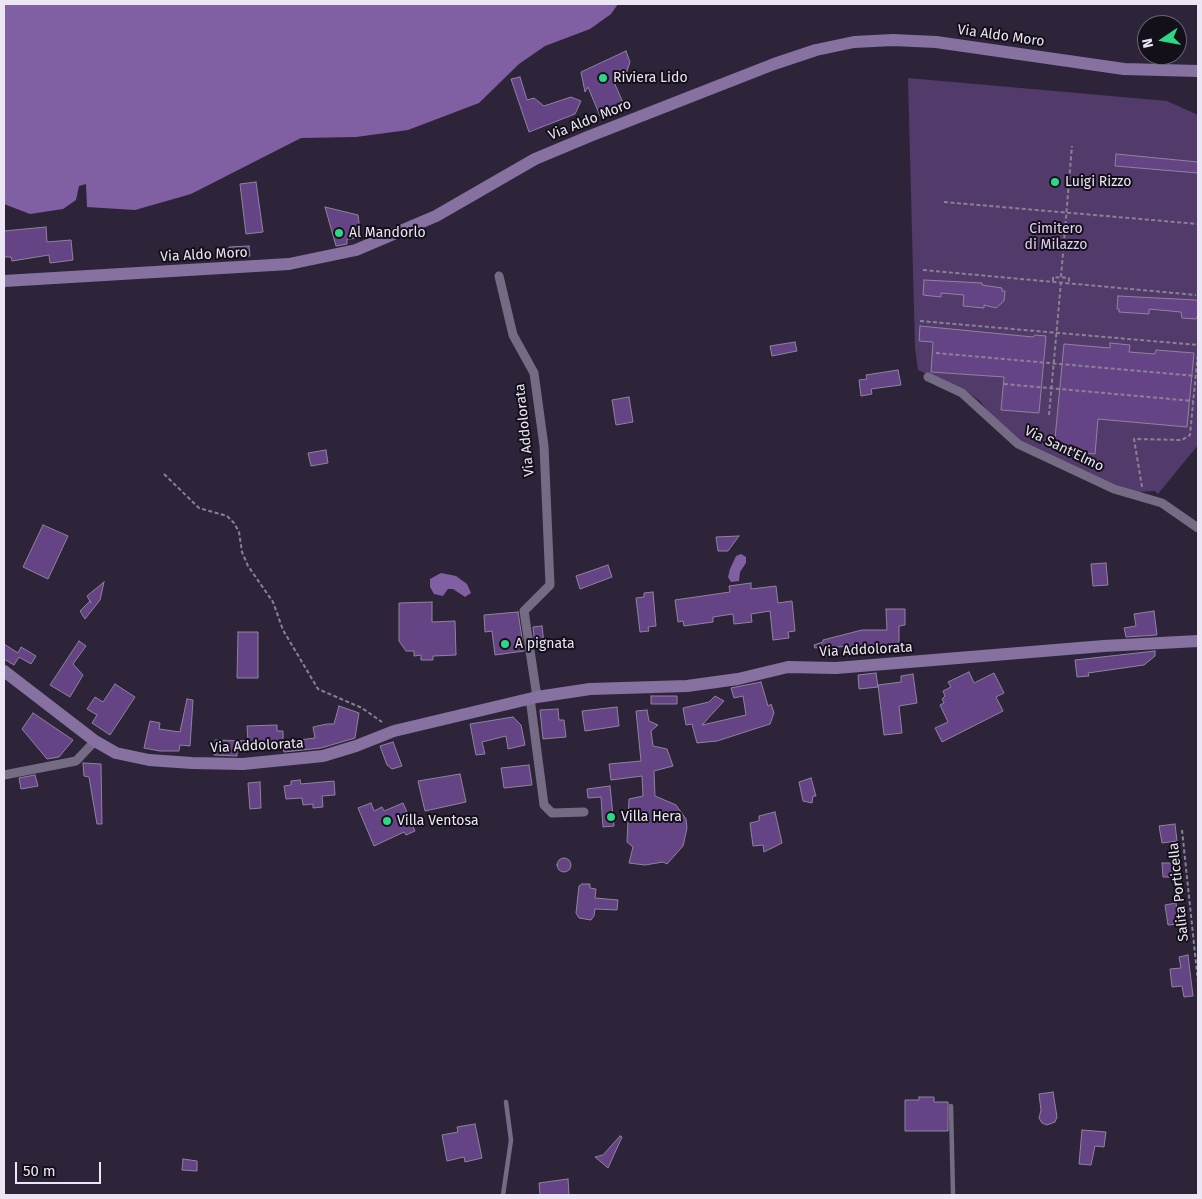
<!DOCTYPE html>
<html>
<head>
<meta charset="utf-8">
<style>
	body { margin:0 }
	#map { position:relative; width:1202px; height:1199px; overflow:hidden; background:#2e2439; font-family:"Fira Sans",sans-serif }
	canvas { display:block }
	.frame { position:absolute; inset:0; border:5px solid #ebe5f4; pointer-events:none }
	.north { position:absolute; left:1137px; top:15px; width:50px; height:50px; box-sizing:border-box; background:#141019; border:1px solid #6a6571; border-radius:50%; rotate:258deg; font-size:14px; font-weight:700; line-height:20px; text-align:center; color:#ebe5f4 }
	.north::after { content:''; display:block; margin:auto; width:18px; height:22px; background:#2cd884; clip-path:polygon(50% 0,100% 100%,50% 72%,0 100%) }
	.scale { position:absolute; left:15px; top:1162px; width:86px; height:22px; box-sizing:border-box; border:2px solid #ebe5f4; border-top:0; padding-left:6px; font-size:15px; line-height:18px; white-space:nowrap; color:#ebe5f4; -webkit-text-stroke:4px #141019; paint-order:stroke }
</style>
</head>
<body>
<div id="map">
<canvas width="1202" height="1199"></canvas>
<div class="frame"></div>
<div class="north">N</div>
<div class="scale">50 m</div>
</div>
<script>
const context = document.querySelector('canvas').getContext('2d');
context.lineJoin = 'round';
function fill(path, color) { context.fillStyle = color; context.fill(path, 'evenodd'); }
const shape = rows => new Path2D(rows.map(r => 'M' + r).join(''));
function stroke(path, color, width, dash) { context.strokeStyle = color; context.lineWidth = width; context.lineCap = dash ? 'butt' : 'round'; context.setLineDash(dash || []); context.stroke(path); }
function write(font, color, halo, rows, align = 'center') {
  context.font = font + ' "Fira Sans",sans-serif'; context.lineWidth = 4; context.setLineDash([]); context.textBaseline = 'middle'; context.strokeStyle = halo; context.fillStyle = color; for (const [text, x, y, turn = 0] of rows) {
    context.save(); context.translate(x, y); context.rotate((+turn || 0) * Math.PI / 180); context.textAlign = isNaN(turn) ? turn : align; if (halo) context.strokeText(text, 0, 0); context.fillText(text, 0, 0); context.restore();
  }
}
const green = shape([
	[908,78,1167,101,1198,115,1198,445,1158,494,1155,491,1135,492,1099,479,1019,440,995,420,980,401,967,392,918,370,915,348]
]);
const water = shape([
	[4,4,618,4,611,14,590,29,545,46,519,64,479,103,408,130,356,137,301,138,191,194,135,210,87,207,86,184,79,186,76,200,63,209,30,214,4,204],
	[741,554,746,557,746,563,740,572,739,581,731,582,728,577,730,569,736,556],
	[441,573,456,576,467,584,471,593,465,597,453,589,448,589,443,596,434,594,430,587,430,579]
]);
const building = shape([
	[626,51,630,62,625,77,614,82,624,105,600,116,588,87,585,92,581,72,626,51],
	[520,77,527,100,534,98,544,106,571,97,581,101,575,114,529,132,511,79,520,77],
	[1116,154,1198,162,1198,173,1115,166,1116,154],
	[256,182,263,232,246,234,240,184,256,182],
	[325,207,358,215,361,238,347,239,347,244,336,246,325,207],
	[46,227,47,242,71,240,73,260,50,263,49,255,12,261,11,257,4,257,4,231,46,227],
	[249,246,250,256,229,256,229,247,249,246],
	[924,280,982,283,982,285,1002,288,1002,291,1005,291,1004,301,996,308,984,305,984,308,963,306,964,295,941,293,941,297,923,295,924,280],
	[1118,296,1196,300,1198,302,1198,315,1196,319,1182,318,1181,312,1149,309,1149,314,1119,312,1119,309,1117,309,1118,296],
	[920,326,1033,337,1035,335,1046,336,1039,413,1001,410,1004,377,931,372,933,342,919,341,920,326],
	[795,342,797,351,772,356,770,346,795,342],
	[1110,343,1130,345,1129,352,1155,354,1156,350,1194,353,1187,427,1098,419,1095,454,1054,449,1064,344,1110,348,1110,343],
	[898,370,901,385,871,389,872,394,861,396,859,380,867,379,866,375,898,370],
	[629,397,633,422,616,425,612,400,629,397],
	[326,450,328,463,311,466,308,453,326,450],
	[43,525,68,536,48,579,23,567,43,525],
	[739,536,728,551,718,551,716,537,739,536],
	[1106,563,1108,585,1093,586,1091,564,1106,563],
	[608,565,612,577,580,589,576,576,608,565],
	[104,582,100,600,85,619,80,611,90,601,91,603,87,596,104,582],
	[751,583,751,589,776,586,778,603,792,601,795,631,788,632,789,638,773,640,770,611,751,614,752,622,734,624,733,614,713,617,713,622,684,626,683,621,678,622,675,600,730,592,729,586,751,583],
	[653,592,656,626,648,627,649,631,640,632,636,598,644,597,644,593,653,592],
	[432,602,432,622,455,621,456,655,433,656,433,660,421,660,421,655,414,656,414,651,406,651,399,641,399,603,432,602],
	[886,609,905,609,905,625,899,626,899,645,833,647,834,656,824,656,824,647,815,648,814,645,823,642,823,640,862,630,887,630,886,609],
	[1154,611,1157,635,1126,637,1124,628,1136,626,1134,614,1154,611],
	[518,612,524,651,495,655,492,631,485,632,484,615,518,612],
	[542,626,544,644,535,645,533,627,542,626],
	[238,632,258,632,258,678,237,678,238,632],
	[79,641,86,646,73,664,83,675,70,697,50,685,79,641],
	[4,644,18,653,21,647,36,656,31,664,19,657,14,665,4,659,4,644],
	[1155,651,1155,656,1144,665,1088,673,1089,676,1077,677,1075,660,1155,651],
	[969,672,974,683,994,673,1004,693,996,697,1003,711,942,742,935,728,948,722,940,705,944,703,942,699,945,696,943,691,951,687,948,682,969,672],
	[876,673,878,687,859,689,858,675,876,673],
	[913,674,917,703,899,706,902,733,884,735,878,685,901,682,901,676,913,674],
	[761,682,768,706,771,704,774,713,770,724,717,741,697,743,692,724,686,725,683,708,709,702,715,696,724,701,702,725,746,715,743,696,734,698,731,688,761,682],
	[115,684,135,697,110,735,92,723,97,715,87,709,95,697,103,702,115,684],
	[651,696,677,696,677,704,651,704,651,696],
	[187,699,193,700,190,746,180,745,179,751,160,751,144,748,150,721,160,723,159,729,180,732,187,699],
	[339,706,359,713,355,738,321,748,284,752,283,748,237,750,237,756,214,755,215,740,248,741,247,726,277,725,277,731,283,731,283,742,315,738,313,727,327,724,334,724,339,706],
	[617,707,619,726,585,731,582,711,617,707],
	[558,709,559,720,564,720,566,737,543,739,540,710,558,709],
	[647,710,649,721,658,725,651,731,653,746,667,749,673,766,654,771,655,796,676,805,686,819,687,828,683,846,667,864,663,862,645,865,629,863,633,847,627,842,629,799,643,796,642,776,611,780,609,764,641,761,636,711,647,710],
	[33,713,73,740,59,757,47,759,22,729,33,713],
	[513,717,521,725,525,745,508,749,506,736,482,742,485,754,476,755,470,724,513,717],
	[393,742,402,766,392,769,387,765,380,746,393,742],
	[83,763,101,764,102,824,97,824,89,777,84,776,83,763],
	[529,765,532,785,504,788,501,768,529,765],
	[460,774,466,802,425,811,418,781,460,774],
	[35,775,38,786,21,789,19,778,35,775],
	[811,778,816,796,813,796,812,803,803,801,799,782,811,778],
	[300,780,301,784,334,781,335,795,322,796,323,807,313,808,313,804,303,805,302,798,286,799,284,786,291,785,291,781,300,780],
	[260,782,261,808,250,809,248,783,260,782],
	[610,786,614,826,603,827,601,797,588,798,587,789,610,786],
	[371,803,374,811,382,807,384,811,403,803,415,831,406,835,404,832,374,846,358,808,371,803],
	[775,812,782,843,764,852,763,845,753,846,750,823,759,821,759,816,775,812],
	[1175,824,1177,841,1162,843,1159,826,1175,824],
	'557 865a7 7 0 1 1 14 0a7 7 0 1 1-14 0Z',
	[1162,863,1172,863,1173,877,1163,877,1162,863],
	[582,884,590,884,590,888,596,889,595,898,618,900,617,910,595,909,594,916,591,920,579,918,576,913,579,886,582,884],
	[1176,903,1179,924,1168,925,1165,905,1176,903],
	[1188,955,1193,996,1184,997,1182,986,1172,987,1170,969,1181,968,1179,957,1188,955],
	[1053,1092,1057,1117,1055,1122,1047,1125,1042,1123,1039,1118,1041,1110,1039,1094,1053,1092],
	[919,1097,934,1097,934,1102,948,1102,948,1131,905,1131,905,1100,919,1100,919,1097],
	[475,1124,482,1158,465,1162,464,1157,447,1161,442,1135,458,1132,457,1127,475,1124],
	[1082,1130,1106,1132,1104,1147,1095,1146,1091,1165,1079,1164,1082,1130],
	[620,1136,622,1137,608,1168,595,1157,603,1155,620,1136],
	[183,1159,197,1161,197,1171,182,1170,183,1159],
	[568,1179,569,1195,540,1195,539,1183,568,1179]
]);
const path = shape([
	[944,202,1198,224],
	[923,270,1196,295],
	[1061,277,1072,146],
	[1053,281,1053,277,1069,278,1069,282],
	[920,321,1198,345],
	[936,353,1196,376],
	[1004,384,1193,401],
	[1049,415,1061,282],
	[164,474,199,508,227,516,234,523,239,532,242,552,248,566,273,602,283,630,318,689,362,708,382,722],
	[1142,487,1134,439,1182,440,1190,435,1198,352],
	[1182,830,1198,982]
]);
const lane = shape([
	[951,1106,953,1195],
	[503,1195,511,1140,506,1102]
]);
const street = shape([
	[499,276,513,335,534,373,544,446,550,585,524,611,537,697],
	[928,377,962,393,1018,444,1114,489,1162,503,1198,528],
	[530,698,544,805,552,813,584,812],
	[4,775,76,761,95,741]
]);
const secondary = shape([
	[4,281,289,264,356,250,436,216,535,159,590,136,774,64,816,50,854,42,893,40,936,42,1124,69,1198,71],
	[4,671,95,741,116,753,149,760,192,763,243,764,323,756,356,746,394,731,537,697,590,689,687,686,738,679,788,667,836,668,1104,646,1198,641]
]);
const markers = [
	[603,78,5,"#2cd884"],
	[1055,182,5,"#2cd884"],
	[339,233,5,"#2cd884"],
	[505,644,5,"#2cd884"],
	[611,817,5,"#2cd884"],
	[387,821,5,"#2cd884"]
];
const streetNames = [
	["Via Aldo Moro",1001,36,8],
	["Via Aldo Moro",590,120,-22],
	["Via Aldo Moro",204,255,-3],
	["Via Addolorata",525,430,-96],
	["Via Sant'Elmo",1064,449,26],
	["Via Addolorata",866,650,-3],
	["Via Addolorata",257,746,-3],
	["Salita Porticella",1179,892,-96]
];
const poiNames = [
	["Riviera Lido",613,78],
	["Luigi Rizzo",1065,182],
	["Al Mandorlo",349,233],
	["A pignata",515,644],
	["Villa Hera",621,817],
	["Villa Ventosa",397,821]
];
const parkNames = [
	["Cimitero",1056,229],
	["di Milazzo",1056,245]
];
fill(green, '#523b6a');
fill(water, '#8060a2');
fill(building, '#644484');
stroke(building, '#8f839d', 1);
stroke(path, '#8a8194', 2, [4, 2.5]);
stroke(lane, '#766b84', 4.5);
stroke(street, '#766b84', 9);
stroke(secondary, '#8771a0', 12);
for (const [x, y, r, color] of markers) { const dot = new Path2D(); dot.arc(x, y, r, 0, 2 * Math.PI); context.fillStyle = color; context.fill(dot); stroke(dot, '#141019', 2); }
write('14px', '#ebe5f4', '#141019', streetNames);
write('14px', '#ebe5f4', '#141019', poiNames, 'left');
write('14px', '#e0cff5', '#141019', parkNames);
</script>
</body>
</html>
